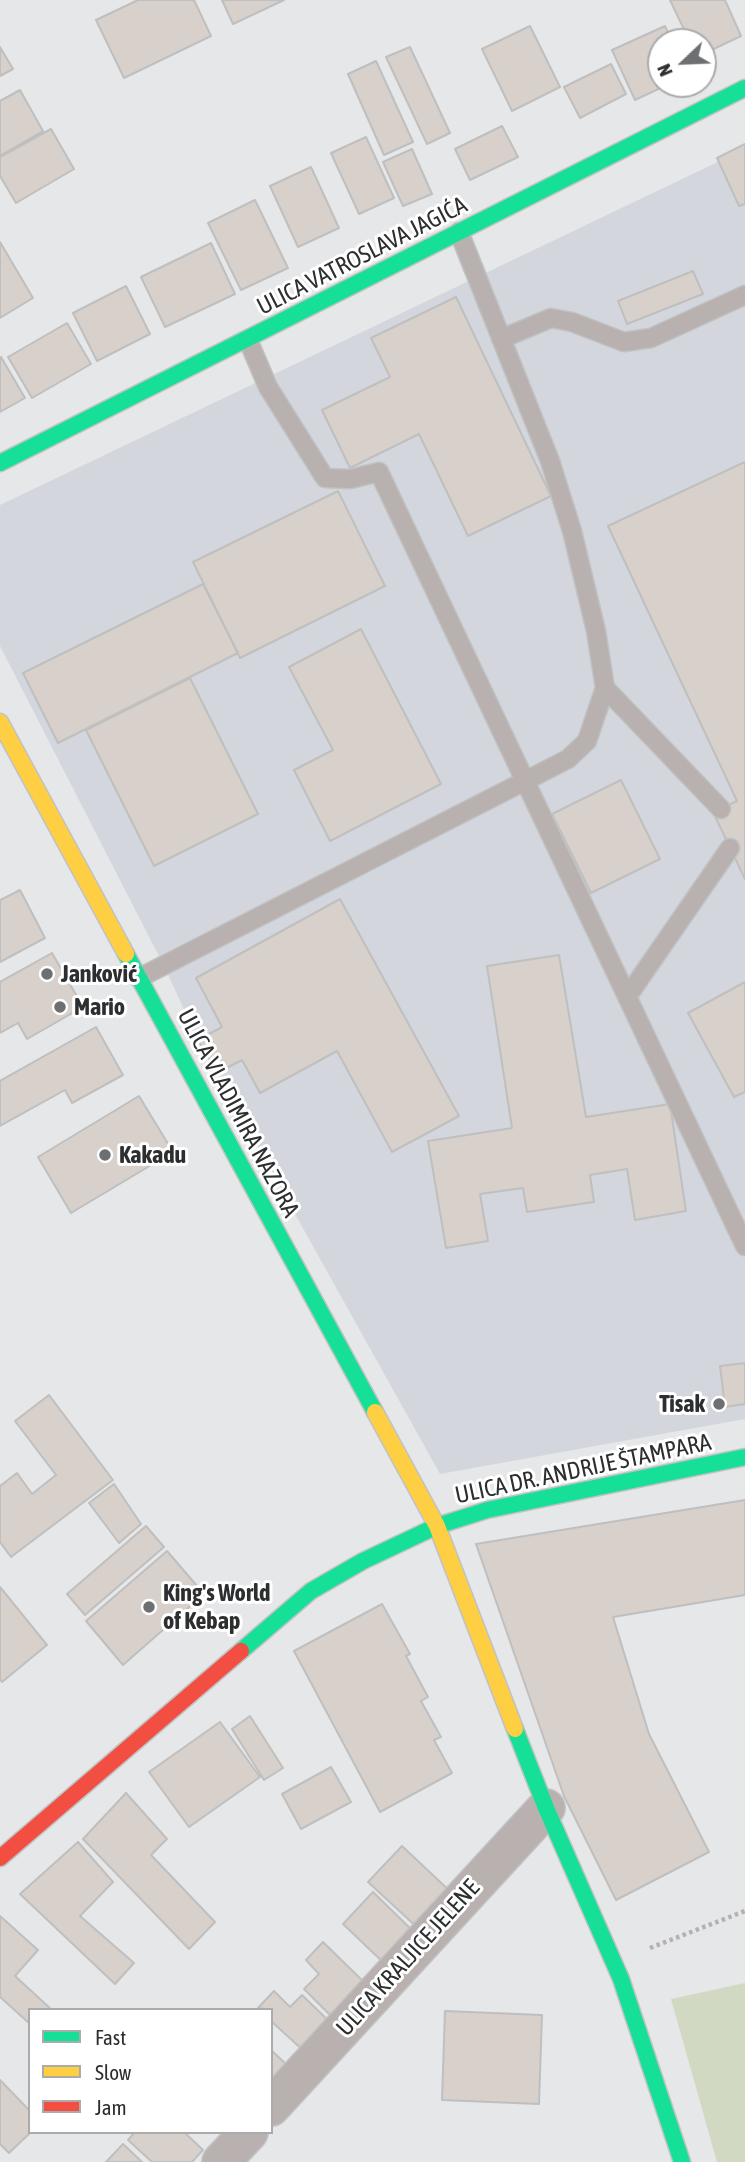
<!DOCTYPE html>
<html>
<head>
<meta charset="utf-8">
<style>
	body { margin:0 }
	#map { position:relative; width:745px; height:2162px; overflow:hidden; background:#e5e7e9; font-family:"Asap Condensed",sans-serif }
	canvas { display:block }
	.legend { position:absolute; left:28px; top:2008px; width:245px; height:126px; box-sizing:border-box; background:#fff; border:2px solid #ababac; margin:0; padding:9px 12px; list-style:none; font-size:21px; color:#2d2e2f }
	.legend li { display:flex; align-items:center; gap:14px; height:35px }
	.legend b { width:35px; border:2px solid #ababac }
	.north { position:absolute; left:647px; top:28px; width:70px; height:70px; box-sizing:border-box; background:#fff; border:2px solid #ababac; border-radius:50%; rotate:247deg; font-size:19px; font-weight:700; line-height:28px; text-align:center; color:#2d2e2f }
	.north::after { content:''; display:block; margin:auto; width:24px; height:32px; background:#6d6f70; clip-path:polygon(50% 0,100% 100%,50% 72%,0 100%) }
</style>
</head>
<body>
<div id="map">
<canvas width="745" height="2162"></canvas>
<ul class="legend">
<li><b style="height:9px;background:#16e098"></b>Fast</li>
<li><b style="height:9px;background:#ffcf43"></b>Slow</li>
<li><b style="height:9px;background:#f24e42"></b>Jam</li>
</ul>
<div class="north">N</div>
</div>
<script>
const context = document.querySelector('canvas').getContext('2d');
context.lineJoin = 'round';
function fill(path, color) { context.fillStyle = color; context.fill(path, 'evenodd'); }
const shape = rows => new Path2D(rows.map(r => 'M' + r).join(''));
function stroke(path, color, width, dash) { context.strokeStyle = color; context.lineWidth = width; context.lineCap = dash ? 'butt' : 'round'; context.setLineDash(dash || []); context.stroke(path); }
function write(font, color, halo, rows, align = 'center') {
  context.font = font + ' "Asap Condensed",sans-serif'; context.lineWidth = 6; context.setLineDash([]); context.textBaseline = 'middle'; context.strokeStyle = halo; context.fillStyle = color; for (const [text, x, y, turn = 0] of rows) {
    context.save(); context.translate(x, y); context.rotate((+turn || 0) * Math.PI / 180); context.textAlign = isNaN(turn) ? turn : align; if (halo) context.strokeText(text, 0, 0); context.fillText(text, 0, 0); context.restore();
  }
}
const built = shape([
	[745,149,745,1419,440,1474,198,1040,164,966,0,646,0,505]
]);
const green = shape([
	[745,1983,745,2162,717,2162,671,1999]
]);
const building = shape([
	[138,0,194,0,211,36,124,78,96,20,138,0],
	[222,0,284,0,233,24,222,0],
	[670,0,725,0,741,36,703,54,703,42,690,42,670,0],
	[530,26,560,87,512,111,482,49,530,26],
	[665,26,672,42,661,42,661,84,669,84,635,100,612,50,665,26],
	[0,47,13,69,0,76,0,47],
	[410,47,450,133,427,144,386,57,410,47],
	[376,61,413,142,384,155,348,74,376,61],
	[611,64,626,94,580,118,564,87,611,64],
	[20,90,43,131,0,156,0,101,20,90],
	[502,126,518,157,470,180,455,149,502,126],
	[51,129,74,169,16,203,0,176,0,157,51,129],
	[366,137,394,198,359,214,331,153,366,137],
	[745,144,745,204,739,206,717,158,745,144],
	[412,149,432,194,403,206,383,162,412,149],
	[311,167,339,228,298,247,270,186,311,167],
	[255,200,288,268,241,290,208,223,255,200],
	[0,242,33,298,0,318,0,242],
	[211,243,235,294,165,327,141,277,211,243],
	[693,271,703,294,627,324,618,301,693,271],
	[126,286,150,334,97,361,73,313,126,286],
	[456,297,551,496,468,536,419,434,350,468,322,410,390,377,371,338,456,297],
	[67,323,91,364,32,398,8,357,67,323],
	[1,357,25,398,0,412,0,358,1,357],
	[745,462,745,879,713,812,737,801,608,526,745,462],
	[338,491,385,586,240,658,193,562,338,491],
	[203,584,238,653,58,743,23,673,203,584],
	[361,629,441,784,330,841,294,770,333,750,289,667,361,629],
	[190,678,258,814,154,866,86,730,190,678],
	[621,780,660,859,591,893,552,814,621,780],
	[20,890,45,938,0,962,0,900,20,890],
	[340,899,459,1116,392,1152,337,1051,260,1093,242,1060,217,1073,198,1040,222,1027,196,978,340,899],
	[52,953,83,1007,27,1039,18,1023,0,1033,0,982,52,953],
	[559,955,586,1117,670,1104,686,1211,635,1220,627,1169,590,1175,594,1202,527,1212,523,1188,480,1194,488,1241,446,1248,428,1141,512,1128,487,966,559,955],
	[745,982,745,1092,734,1097,688,1013,745,982],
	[96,1027,123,1075,72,1103,65,1090,0,1126,0,1081,96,1027],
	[139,1096,173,1152,71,1213,38,1157,139,1096],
	[745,1363,745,1404,725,1407,720,1366,745,1363],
	[49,1395,113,1480,11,1557,0,1542,0,1486,17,1473,32,1494,56,1475,15,1421,49,1395],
	[114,1484,141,1524,119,1543,89,1503,114,1484],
	[745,1500,745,1595,613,1617,649,1734,709,1852,616,1900,564,1796,476,1544,745,1500],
	[146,1526,164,1547,85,1615,67,1594,146,1526],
	[167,1551,204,1594,123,1665,86,1621,167,1551],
	[0,1587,47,1645,2,1682,0,1679,0,1587],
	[382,1604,410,1654,406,1656,428,1697,421,1701,441,1737,434,1740,452,1773,380,1812,294,1651,382,1604],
	[250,1716,283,1768,264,1780,232,1729,250,1716],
	[220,1722,260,1777,189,1827,149,1772,220,1722],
	[331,1767,351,1802,301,1829,282,1794,331,1767],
	[126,1793,167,1839,151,1855,215,1922,189,1949,83,1839,126,1793],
	[78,1842,113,1882,80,1916,134,1963,115,1984,20,1894,78,1842],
	[402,1846,454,1895,420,1930,368,1882,402,1846],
	[373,1892,417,1935,387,1966,343,1924,373,1892],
	[0,1916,38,1950,15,1976,52,2010,30,2010,30,2024,0,1997,0,1916],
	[323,1942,370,1988,337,2022,304,1989,319,1974,306,1960,323,1942],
	[274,1991,290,2007,302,1995,333,2025,306,2053,271,2021,271,2010,258,2008,274,1991],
	[445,2011,542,2015,539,2104,442,2100,445,2011],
	[271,2050,287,2065,271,2082,271,2050],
	[0,2080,30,2111,31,2132,9,2153,0,2144,0,2080],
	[135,2132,184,2132,203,2150,192,2162,152,2162,128,2140,135,2132],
	[123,2144,142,2162,106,2162,123,2144]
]);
const path = shape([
	[650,1948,745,1911]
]);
const lane = shape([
	[501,339,551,318,572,322,624,342,651,338,745,295],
	[248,340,268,387,325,478,350,479,379,472,745,1246],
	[605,688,721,809],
	[139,978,568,759,587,741,605,688,596,631,572,531,550,461,459,232],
	[627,997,730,848]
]);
const street = shape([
	[271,2107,546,1808],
	[221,2162,249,2132]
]);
const fast = shape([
	[0,463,745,88],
	[126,954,375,1412],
	[241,1651,311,1591,363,1561,437,1526,487,1510,745,1457],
	[515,1729,546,1808,621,1979,682,2162]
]);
const slow = shape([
	[0,722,126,954],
	[375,1412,437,1526,515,1729]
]);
const jam = shape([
	[0,1858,241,1651]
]);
const markers = [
	[47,974,7,"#6d6f70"],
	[60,1007,7,"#6d6f70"],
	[105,1155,7,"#6d6f70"],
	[719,1404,7,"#6d6f70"],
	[149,1607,7,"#6d6f70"]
];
const streetNames = [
	["ULICA VATROSLAVA JAGIĆA",362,256,-27],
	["ULICA VLADIMIRA NAZORA",238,1113,62],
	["ULICA DR. ANDRIJE ŠTAMPARA",583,1469,-12],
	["ULICA KRALJICE JELENE",408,1958,-48]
];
const poiNames = [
	["Janković",61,974],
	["Mario",74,1007],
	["Kakadu",119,1155],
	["Tisak",705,1404,"right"],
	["King's World",163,1593],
	["of Kebap",163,1621]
];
fill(built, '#d3d7dd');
fill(green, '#d1d9c2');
fill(building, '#d8d0cb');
stroke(building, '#bfbfbf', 2);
stroke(lane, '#c1c2c3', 21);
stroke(street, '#c1c2c3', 40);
stroke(fast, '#c1c2c3', 19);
stroke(slow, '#c1c2c3', 19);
stroke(jam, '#c1c2c3', 19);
stroke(path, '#b5b1b2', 4.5, [3.5, 3.5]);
stroke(lane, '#b9b1b0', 18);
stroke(street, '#b9b1b0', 37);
stroke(fast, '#16e098', 16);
stroke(slow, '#ffcf43', 16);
stroke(jam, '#f24e42', 16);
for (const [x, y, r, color] of markers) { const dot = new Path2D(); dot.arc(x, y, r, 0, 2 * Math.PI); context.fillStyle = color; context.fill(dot); stroke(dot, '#fff', 2.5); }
write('24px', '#2d2e2f', '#fff', streetNames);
write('bold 24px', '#2d2e2f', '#fff', poiNames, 'left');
</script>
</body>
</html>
